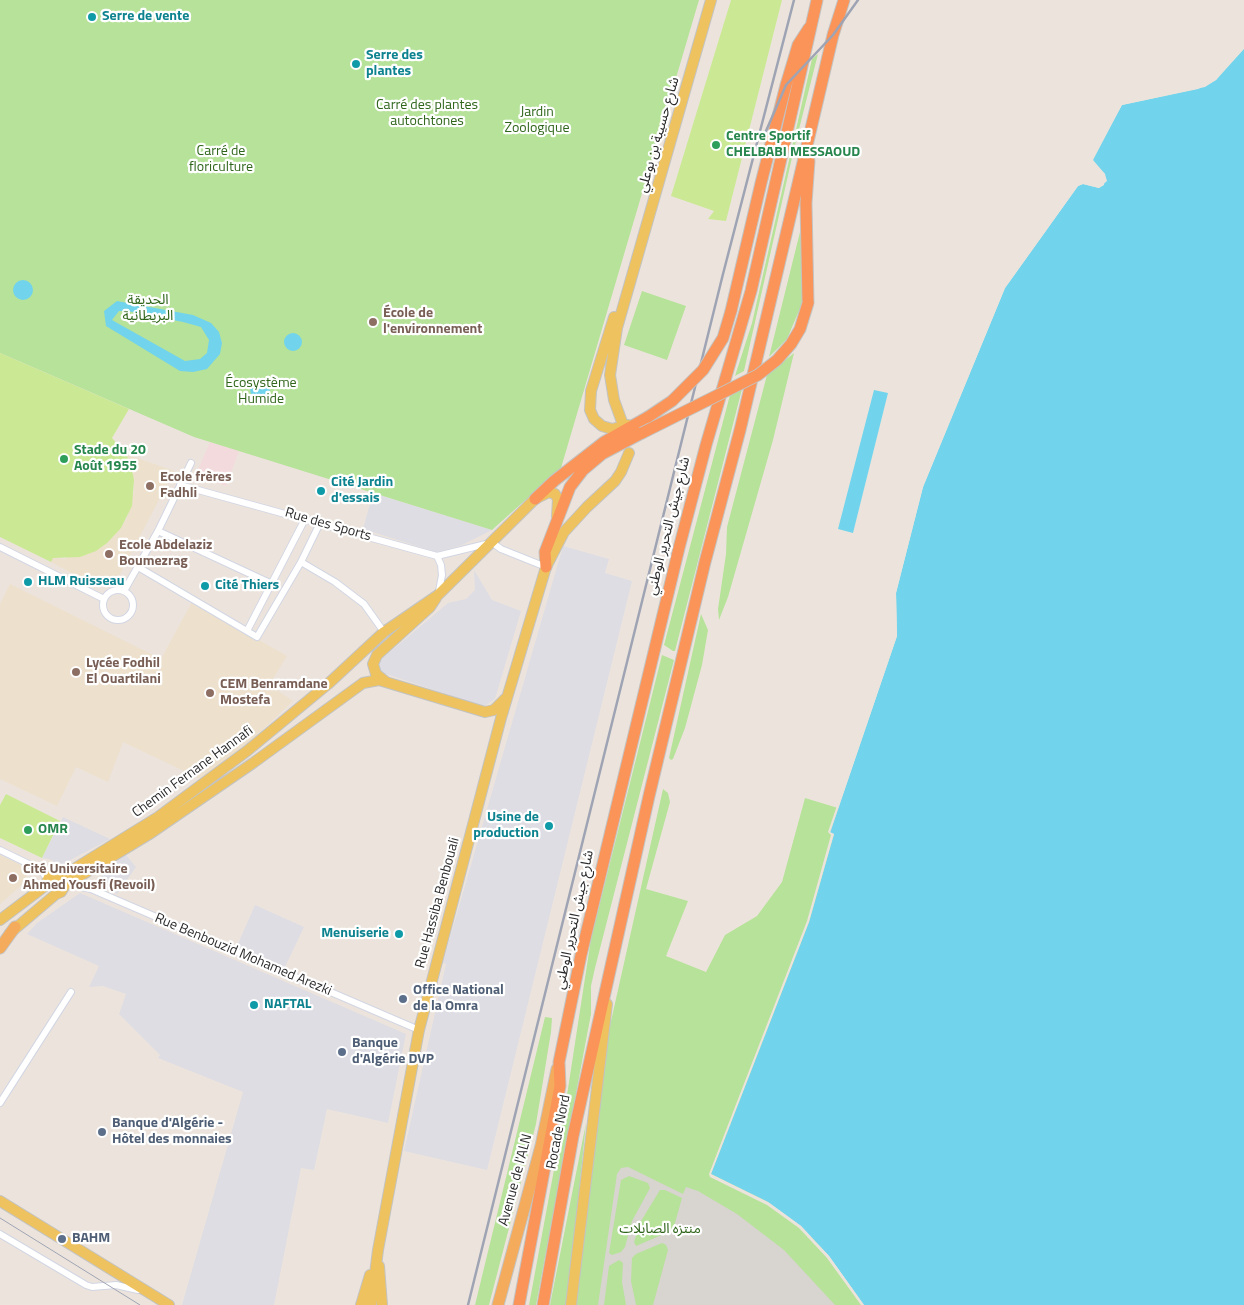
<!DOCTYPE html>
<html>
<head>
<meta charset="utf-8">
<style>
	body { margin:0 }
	canvas { display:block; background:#ece4dc }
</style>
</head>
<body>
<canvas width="1244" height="1305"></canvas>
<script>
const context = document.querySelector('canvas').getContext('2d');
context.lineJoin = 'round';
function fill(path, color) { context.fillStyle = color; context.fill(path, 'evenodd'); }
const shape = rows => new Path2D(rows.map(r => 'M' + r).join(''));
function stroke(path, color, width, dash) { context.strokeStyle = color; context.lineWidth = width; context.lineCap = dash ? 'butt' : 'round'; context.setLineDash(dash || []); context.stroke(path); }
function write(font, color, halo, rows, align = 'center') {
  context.font = font + ' "Titillium Web","Noto Sans Arabic",sans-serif'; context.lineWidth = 4.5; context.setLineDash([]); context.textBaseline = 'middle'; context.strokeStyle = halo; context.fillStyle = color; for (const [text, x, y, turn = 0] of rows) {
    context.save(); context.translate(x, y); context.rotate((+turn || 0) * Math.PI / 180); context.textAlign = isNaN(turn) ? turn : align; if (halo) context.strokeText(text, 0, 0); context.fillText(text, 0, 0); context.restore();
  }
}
const industrial = shape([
	[373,493,492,530,462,545,436,552,363,529],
	[563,546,609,559,605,573,632,581,487,1170,404,1151,446,964,443,963,447,948],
	[474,570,492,600,521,611,495,699,486,705,479,705,380,672,376,667,378,662,448,603,466,599,475,590],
	[63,817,110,839,61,865,49,859,42,858],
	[126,855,136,867,117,894,104,887,99,880,106,869],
	[80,893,406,1034,388,1123,327,1109,314,1170,301,1168,274,1305,182,1305,243,1092,158,1058,160,1055,119,1014,126,994,103,986,89,987,99,966,27,934,37,923],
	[255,905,304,927,285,967,237,946]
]);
const education = shape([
	[126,454,174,471,118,578,94,585,51,562,52,558,65,559,121,528,127,518,134,492,134,480],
	[10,584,161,659,192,602,287,656,269,685,293,701,241,750,201,779,123,742,108,782,76,767,57,806,0,779,0,604],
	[0,855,25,867,27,874,25,882,0,904]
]);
const medical = shape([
	[210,442,239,451,226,486,195,476]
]);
const green = shape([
	[0,0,699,0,561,468,492,530,194,437,0,353],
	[818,54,793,153,744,371,735,376,752,323,812,59],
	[800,232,803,249,804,299,787,339,769,357],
	[642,291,686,306,667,360,624,345],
	[794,353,773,440,728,597,719,620,718,609,726,554,727,527,767,375],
	[742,389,675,651,673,651,664,645,730,395],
	[701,614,708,630,702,665,685,728,673,759,671,760,669,758],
	[662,655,674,660,595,968,591,986,591,1014,536,1305,529,1305,563,1121,591,939],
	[663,789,668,793,670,802,646,889,688,901,666,956,706,972,725,935,757,916,782,882,805,798,838,808,830,832,834,834,768,1202,815,1240,864,1305,550,1305,586,1123,568,1300,609,1030],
	[545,1017,552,1018,551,1032,536,1124,489,1305,475,1305]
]);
const pitch = shape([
	[731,0,782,0,726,221,708,219,714,211,671,196],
	[0,353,129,409,112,438,126,454,131,465,134,480,132,506,121,528,107,543,96,551,80,557,53,558,51,562,0,537],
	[6,794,60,821,42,858,0,838,0,805]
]);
const plaza = shape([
	[628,1167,683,1194,686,1187,698,1191,737,1214,784,1250,835,1305,653,1305,668,1250,666,1245,662,1243,636,1254,632,1258,631,1281,636,1305,626,1305,622,1282,623,1263,619,1260,609,1266,604,1305,598,1305,617,1174,621,1168],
	[629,1176,648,1183,650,1188,632,1221,625,1247,621,1252,612,1255,609,1253,621,1180],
	[660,1190,665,1190,682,1198,673,1230,636,1246,634,1242,641,1221]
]);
const water = shape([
	[1244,49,1244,1305,864,1305,829,1256,801,1226,768,1202,711,1174,809,922,834,834,830,833,897,636,896,593,923,487,1005,288,1078,186,1083,184,1099,188,1104,185,1105,174,1095,165,1093,160,1094,153,1122,105,1198,89,1216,80],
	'13 290a10 10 0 1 1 20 0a10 10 0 1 1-20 0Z',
	[117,301,193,315,211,323,219,332,222,343,220,354,207,369,193,372,180,371,106,326,104,311],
	[119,311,127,311,183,322,201,327,209,340,207,353,200,359,185,361,112,320],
	'284 342a9 9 0 1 1 18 0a9 9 0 1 1-18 0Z',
	'250 389a10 10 0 1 1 20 0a10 10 0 1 1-20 0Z',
	[874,390,888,393,853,533,838,529]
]);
const pier = shape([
	[1244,46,1216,80,1205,87,1122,105,1093,160,1105,174,1107,181,1099,188,1083,184,1078,186,1005,288,923,487,896,593,897,636,830,832,834,834,809,922,711,1174,768,1202,801,1226,829,1256,864,1305,861,1305,827,1258,799,1228,767,1205,710,1177,709,1174,807,921,831,835,828,832,895,635,894,592,920,486,1003,286,1076,184,1083,182,1099,185,1104,180,1091,159,1092,152,1120,103,1204,85,1214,79]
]);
const minor = shape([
	[180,485,437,556,486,544],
	[158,531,272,584],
	[490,541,501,549,546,567],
	[0,547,104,599],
	[437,556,441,565,442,575,439,591],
	[301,562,335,582,364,604,384,632],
	[138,567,257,637,301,562,320,523],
	'103 605a15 15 0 1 1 30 0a15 15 0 1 1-30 0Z',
	[124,591,158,531,191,463],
	[247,631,305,519],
	[0,850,41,870,47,879],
	[67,884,91,889,419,1030],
	[0,1103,71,992],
	[0,1234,86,1285,92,1287,116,1285,138,1290]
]);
const primary = shape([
	[614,317,591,391,590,410,594,419,602,426,612,429,628,425],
	[622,422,614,400,610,375,617,328,711,0],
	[386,682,376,674,373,664,377,655,430,607,436,598],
	[61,877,158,817,247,751,328,684,384,632,438,595,535,499,549,492,555,494,558,499,557,516],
	[65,885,151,833,253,763,363,683,379,680,485,712,494,710,506,698],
	[0,920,45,886,49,877,55,874,64,879,65,885,61,892,56,894,10,933],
	[0,1201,169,1305],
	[379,1266,382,1305],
	[361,1305,370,1275],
	[371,1305,378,1250,419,1030,501,718,546,567,564,532,587,507,615,481,621,472,629,453],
	[571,1305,607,1004]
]);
const trunk = shape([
	[0,948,15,927],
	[498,1305,541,1146,557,1069]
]);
const motorway = shape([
	[808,303,806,203,809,161],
	[731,311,761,183,786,85,798,45,809,28],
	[535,499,554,481,604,442,648,417],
	[546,567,545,552,570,487,583,470,602,454,642,433],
	[519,1305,560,1086,559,1062,581,955,679,548,706,445,751,291,817,0],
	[543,1305,573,1136,649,796,705,562,740,430,833,35,844,0]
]);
const tram = shape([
	[0,1218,140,1305]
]);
const rail = shape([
	[766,131,786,85,833,35,858,0],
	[468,1305,723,274,794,0]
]);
const motorwayBridge = shape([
	[648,417,672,401,703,370,723,338,731,311],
	[642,433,758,375,777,360,791,344,800,329,808,303]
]);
const markers = [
	[92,17,5,"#0f9aa8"],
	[356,64,5,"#0f9aa8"],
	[716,145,5,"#2e9e5b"],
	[373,322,5,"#8d6e63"],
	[64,459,5,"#2e9e5b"],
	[150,486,5,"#8d6e63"],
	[321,491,5,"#0f9aa8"],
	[109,554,5,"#8d6e63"],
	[28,582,5,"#0f9aa8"],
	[205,586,5,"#0f9aa8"],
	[76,672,5,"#8d6e63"],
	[210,693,5,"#8d6e63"],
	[549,826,5,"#0f9aa8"],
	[28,830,5,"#2e9e5b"],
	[13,878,5,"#8d6e63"],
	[399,934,5,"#0f9aa8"],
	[403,999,5,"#5c6f8a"],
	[254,1005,5,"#0f9aa8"],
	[342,1052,5,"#5c6f8a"],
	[102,1132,5,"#5c6f8a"],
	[62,1239,5,"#5c6f8a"]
];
const cultureNames = [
	["Serre de vente",102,17],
	["Serre des",366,56],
	["plantes",366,72],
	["Cité Jardin",331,483],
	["d'essais",331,499],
	["HLM Ruisseau",38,582],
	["Cité Thiers",215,586],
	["Usine de",539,818,"right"],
	["production",539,834,"right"],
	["Menuiserie",389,934,"right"],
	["NAFTAL",264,1005]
];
const parkNames = [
	["Carré des plantes",427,106],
	["autochtones",427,122],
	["Jardin",537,113],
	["Zoologique",537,129],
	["Carré de",221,152],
	["floriculture",221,168],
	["الحديقة",148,301],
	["البريطانية",148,317],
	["Écosystème",261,384],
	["Humide",261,400],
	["منتزه الصابلات",660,1230]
];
const streetNames = [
	["شارع حسيبة بن بوعلي",659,135,-74],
	["Rue des Sports",328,525,16],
	["شارع جيش التحرير الوطني",669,526,-76],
	["Chemin Fernane Hannafi",193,772,-36],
	["Rue Hassiba Benbouali",438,903,-75],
	["شارع جيش التحرير الوطني",575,920,-78],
	["Rue Benbouzid Mohamed Arezki",243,955,23],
	["Rocade Nord",559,1132,-79],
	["Avenue de l'ALN",516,1180,-75]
];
const leisureNames = [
	["Centre Sportif",726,137],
	["CHELBABI MESSAOUD",726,153],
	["Stade du 20",74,451],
	["Août 1955",74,467],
	["OMR",38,830]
];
const educationNames = [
	["École de",383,314],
	["l'environnement",383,330],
	["Ecole frères",160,478],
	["Fadhli",160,494],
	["Ecole Abdelaziz",119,546],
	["Boumezrag",119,562],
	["Lycée Fodhil",86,664],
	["El Ouartilani",86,680],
	["CEM Benramdane",220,685],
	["Mostefa",220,701],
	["Cité Universitaire",23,870],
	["Ahmed Yousfi (Revoil)",23,886]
];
const serviceNames = [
	["Office National",413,991],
	["de la Omra",413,1007],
	["Banque",352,1044],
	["d'Algérie DVP",352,1060],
	["Banque d'Algérie -",112,1124],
	["Hôtel des monnaies",112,1140],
	["BAHM",72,1239]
];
fill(industrial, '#dedde4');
fill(education, '#ede0cc');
fill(medical, '#f3dadd');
fill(green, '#b7e29a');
fill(pitch, '#cbe995');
fill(plaza, '#d8d4cf');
fill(water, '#71d4ec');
fill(pier, '#ece4dc');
stroke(minor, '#d2d6e3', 8);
stroke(primary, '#c3c3c3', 12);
stroke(trunk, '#c3c3c3', 13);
stroke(motorway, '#c3c3c3', 13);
stroke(minor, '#fff', 6);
stroke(primary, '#eec35f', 10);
stroke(trunk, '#f4ac5c', 11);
stroke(motorway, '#fb9458', 11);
stroke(tram, '#9fa4b4', 1);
stroke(rail, '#9fa4b4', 2.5);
stroke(motorwayBridge, '#c3c3c3', 13, []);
stroke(motorwayBridge, '#fb9458', 11);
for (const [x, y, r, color] of markers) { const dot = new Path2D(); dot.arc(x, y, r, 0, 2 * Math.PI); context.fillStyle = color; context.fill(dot); stroke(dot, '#fff', 2); }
write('bold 14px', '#0d838f', '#fff', cultureNames, 'left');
write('14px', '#30661b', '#fff', parkNames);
write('14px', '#2a2a2a', '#fff', streetNames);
write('bold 14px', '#27864d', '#fff', leisureNames, 'left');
write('bold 14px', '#785e54', '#fff', educationNames, 'left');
write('bold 14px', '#4e5e75', '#fff', serviceNames, 'left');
</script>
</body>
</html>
